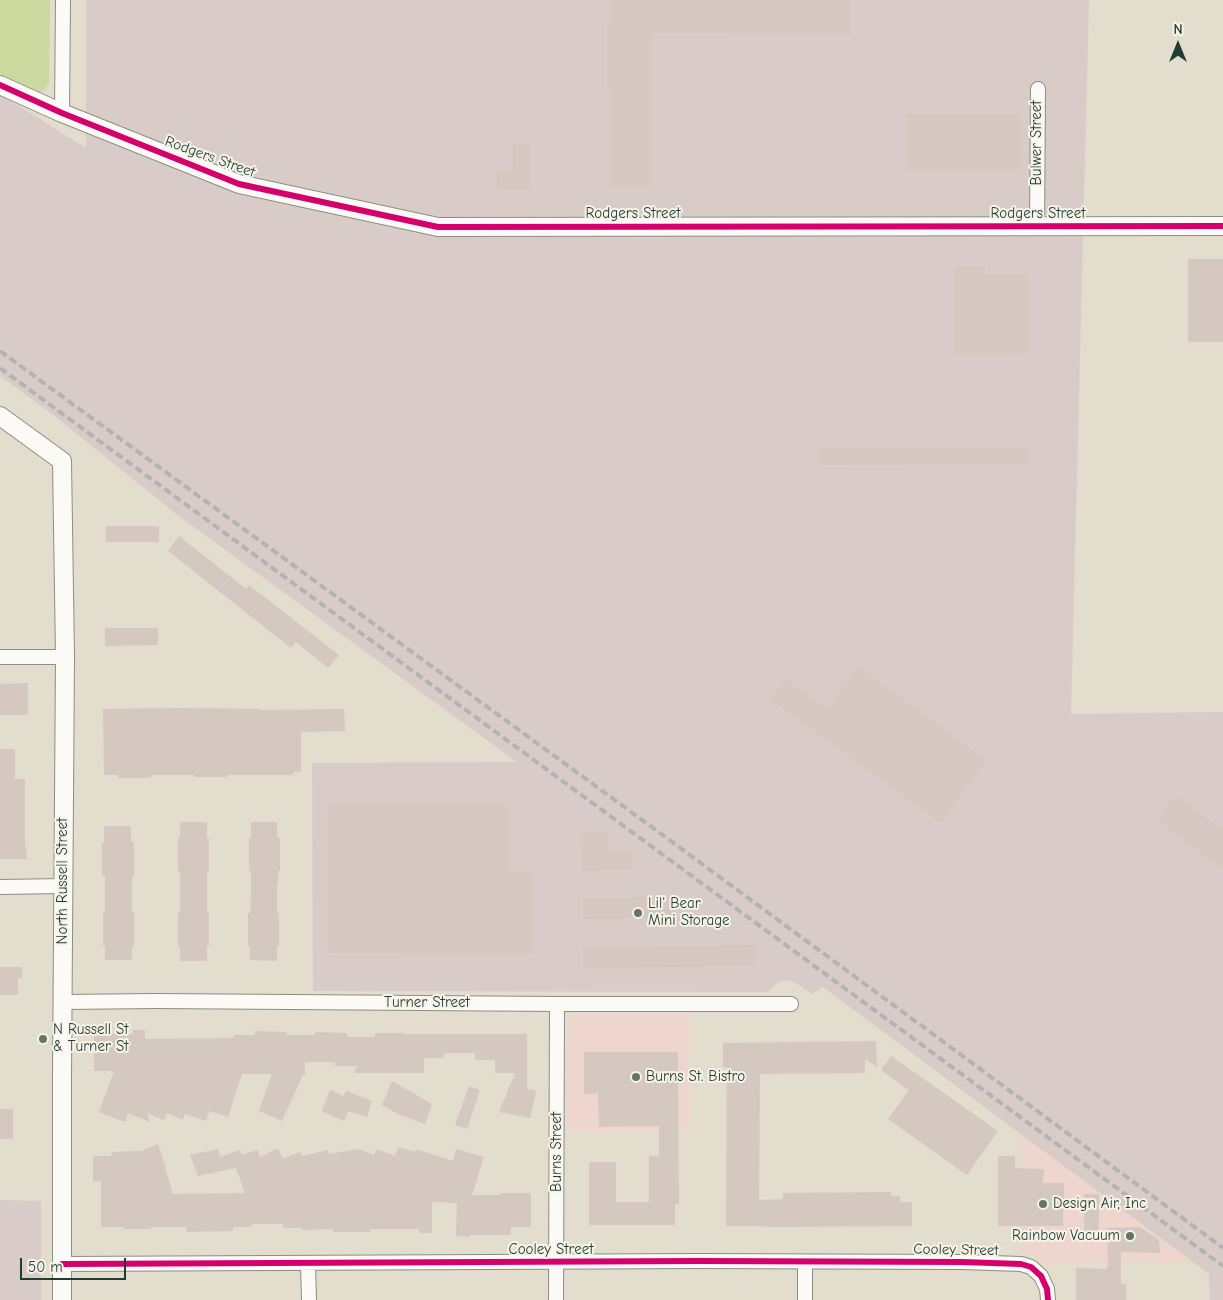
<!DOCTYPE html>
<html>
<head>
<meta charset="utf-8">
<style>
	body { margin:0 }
	#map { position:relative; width:1223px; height:1300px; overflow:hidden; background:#e2ddcc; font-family:"Comic Neue",sans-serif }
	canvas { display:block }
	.north { position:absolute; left:1153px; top:20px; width:50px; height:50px; -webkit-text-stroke:4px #f7f3e8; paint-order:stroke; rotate:0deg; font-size:14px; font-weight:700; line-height:20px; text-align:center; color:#1f3d34 }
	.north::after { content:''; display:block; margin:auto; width:18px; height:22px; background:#1f3d34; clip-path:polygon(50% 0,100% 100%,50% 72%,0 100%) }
	.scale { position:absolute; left:20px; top:1258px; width:106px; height:22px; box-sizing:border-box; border:2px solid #1f3d34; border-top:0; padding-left:6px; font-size:15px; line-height:18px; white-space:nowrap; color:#1f3d34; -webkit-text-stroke:4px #f7f3e8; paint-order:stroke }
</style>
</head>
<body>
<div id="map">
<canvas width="1223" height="1300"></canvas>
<div class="north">N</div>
<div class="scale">50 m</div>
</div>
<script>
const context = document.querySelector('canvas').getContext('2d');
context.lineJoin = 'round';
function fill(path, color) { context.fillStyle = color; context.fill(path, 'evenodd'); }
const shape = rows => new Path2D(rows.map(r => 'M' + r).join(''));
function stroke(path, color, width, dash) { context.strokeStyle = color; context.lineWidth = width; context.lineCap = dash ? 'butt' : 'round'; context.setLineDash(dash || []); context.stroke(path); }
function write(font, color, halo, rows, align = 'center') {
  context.font = font + ' "Comic Neue",sans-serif'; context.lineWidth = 4; context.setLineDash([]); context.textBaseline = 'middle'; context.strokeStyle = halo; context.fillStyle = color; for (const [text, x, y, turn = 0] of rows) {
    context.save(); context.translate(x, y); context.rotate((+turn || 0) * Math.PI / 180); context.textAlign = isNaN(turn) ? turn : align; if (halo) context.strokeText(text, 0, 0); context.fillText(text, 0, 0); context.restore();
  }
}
const built = shape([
	[577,1014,689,1014,689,1132,567,1132,569,1022,571,1017],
	[1021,1134,1193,1262,1053,1263,1049,1268,1037,1258,1021,1251]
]);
const industrial = shape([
	[86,0,1089,0,1071,714,1223,712,1223,1300,1210,1300,1209,1274,823,987,812,994,802,987,790,980,778,982,767,992,313,991,312,763,517,762,176,514,56,417,0,376,0,94,86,148],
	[0,1200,41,1201,41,1300,0,1300]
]);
const green = shape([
	[0,0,50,0,49,84,44,90,38,94,16,86,0,73]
]);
const building = shape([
	[612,0,850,0,850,34,651,33,651,187,611,187,611,86,607,86,607,25,612,25],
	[907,114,1020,114,1020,171,907,171],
	[513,144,530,144,530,190,497,190,497,172,513,172],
	[1188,259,1223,259,1223,342,1188,342],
	[954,266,985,266,985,274,1028,274,1028,355,954,355],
	[820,448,1028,448,1028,464,820,465],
	[106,526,159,526,159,542,106,542],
	[179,536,246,589,249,585,339,655,328,668,296,642,291,648,168,551],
	[105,628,158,628,158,645,105,646],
	[859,667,986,760,941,823,770,699,785,679,828,710],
	[28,683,28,715,0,715,0,684],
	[179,708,260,709,260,710,344,709,345,731,301,732,301,772,293,772,293,775,227,775,227,777,194,777,194,775,151,775,151,778,118,778,118,775,104,775,103,709],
	[0,749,15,749,15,779,25,779,25,847,26,847,27,859,0,859],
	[1176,795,1223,830,1223,869,1157,820],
	[328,804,508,804,508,872,532,872,532,954,328,953],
	[180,822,207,822,207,838,209,838,209,871,207,871,207,913,209,913,209,946,207,946,207,961,180,961,180,946,178,946,178,913,180,913,180,871,178,871,178,838,180,838],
	[251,822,277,822,277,838,280,838,280,871,278,871,278,885,277,885,277,913,279,913,279,946,277,946,277,961,250,960,250,946,248,946,248,913,250,913,251,897,251,871,249,871,249,838,251,838],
	[104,826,131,826,131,842,134,842,134,876,132,876,132,912,134,912,134,946,132,946,132,960,105,960,105,946,103,946,103,912,105,912,105,876,102,876,102,843,104,843],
	[581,832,608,832,608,851,632,850,632,870,582,871],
	[676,897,676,918,583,919,583,898],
	[756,945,756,966,583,968,583,947],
	[0,967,22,967,22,978,18,978,18,995,0,995],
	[133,1030,145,1030,145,1039,234,1038,234,1035,255,1035,255,1031,287,1032,287,1035,315,1035,315,1032,347,1033,347,1037,375,1037,375,1033,405,1033,405,1034,527,1034,527,1089,536,1091,530,1118,499,1112,515,1073,495,1073,495,1060,475,1060,475,1053,444,1053,444,1058,424,1058,424,1073,354,1073,357,1066,335,1066,335,1062,305,1062,305,1075,303,1075,282,1121,259,1111,272,1074,242,1074,228,1117,209,1111,206,1121,185,1114,183,1120,167,1113,164,1120,147,1113,150,1122,128,1113,125,1122,99,1112,114,1071,94,1071,94,1034,133,1034],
	[876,1041,877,1067,865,1059,865,1073,760,1074,759,1200,783,1199,783,1193,891,1192,891,1196,900,1196,900,1202,912,1202,912,1226,763,1227,763,1226,726,1226,727,1067,723,1067,723,1043],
	[584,1052,678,1052,679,1204,675,1204,675,1225,589,1225,589,1162,616,1162,616,1202,649,1202,649,1156,659,1156,659,1126,599,1127,598,1093,584,1094],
	[891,1056,998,1131,967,1175,888,1119,909,1090,881,1070],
	[392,1081,432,1104,425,1124,400,1115,382,1105],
	[469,1086,480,1090,467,1129,455,1125],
	[330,1090,344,1096,346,1091,372,1101,367,1117,348,1111,344,1121,322,1111],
	[0,1109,13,1109,13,1139,0,1139],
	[158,1144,166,1168,165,1168,172,1190,172,1194,245,1193,236,1168,198,1176,190,1155,218,1149,220,1157,240,1150,242,1155,258,1150,260,1157,278,1148,283,1159,300,1152,302,1156,328,1150,329,1154,359,1149,374,1155,376,1149,395,1156,398,1147,415,1152,416,1149,453,1161,456,1149,484,1157,472,1195,501,1195,501,1193,531,1193,531,1227,511,1227,511,1235,470,1235,470,1237,456,1236,457,1203,432,1202,432,1233,419,1233,419,1229,370,1229,370,1232,333,1232,333,1229,302,1230,302,1228,283,1228,283,1224,252,1224,252,1227,233,1227,233,1231,186,1232,186,1227,151,1227,151,1229,123,1229,123,1227,101,1227,101,1181,93,1181,93,1156,112,1156,111,1152,141,1151],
	[998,1156,1015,1156,1015,1168,1044,1169,1043,1183,1064,1183,1063,1226,998,1226],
	[1084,1194,1099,1194,1099,1232,1084,1232],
	[1140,1227,1159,1240,1160,1253,1121,1252,1121,1284,1126,1284,1126,1300,1076,1300,1076,1268,1107,1269,1107,1266,1108,1266,1107,1228]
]);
const minor = shape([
	[62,113,63,0],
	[1037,227,1038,89],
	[0,657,65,657],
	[0,887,63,886],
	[63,1002,156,1001,557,1004,791,1004],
	[805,1262,805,1300],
	[62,1264,698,1261,962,1262,1021,1264,1031,1267,1041,1276,1047,1289,1048,1300],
	[308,1264,309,1300],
	[556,1300,557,1004]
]);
const tertiary = shape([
	[0,85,62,113,239,184,438,227,1223,226],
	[0,416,62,461,65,657,62,1077,62,1300]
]);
const rail = shape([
	[0,351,675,844,1223,1248],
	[0,368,1223,1266]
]);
const cycleway = shape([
	[0,85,62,113,239,184,438,227,1223,226],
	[62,1264,698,1261,962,1262,1021,1264,1031,1267,1041,1276,1047,1289,1048,1300]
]);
const markers = [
	[638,913,5,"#637569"],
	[43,1039,5,"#637569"],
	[636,1077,5,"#637569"],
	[1043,1204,5,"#637569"],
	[1130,1236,5,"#637569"]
];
const streetNames = [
	["Bulwer Street",1037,143,-90],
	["Rodgers Street",210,157,20],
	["Rodgers Street",633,214],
	["Rodgers Street",1038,214],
	["North Russell Street",63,881,-90],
	["Turner Street",427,1003],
	["Burns Street",557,1152,-90],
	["Cooley Street",551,1250],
	["Cooley Street",956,1250,1]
];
const poiNames = [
	["Lil' Bear",648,904],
	["Mini Storage",648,921],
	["N Russell St",53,1030],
	["& Turner St",53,1047],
	["Burns St. Bistro",646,1077],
	["Design Air, Inc",1053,1204],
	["Rainbow Vacuum",1120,1236,"right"]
];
fill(built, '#eed6ce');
fill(industrial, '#d9ccc8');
fill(green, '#cbd99f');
fill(building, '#d4c8c0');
stroke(minor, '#8c8e84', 16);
stroke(tertiary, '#8c8e84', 20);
stroke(minor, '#fbfaf7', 14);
stroke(tertiary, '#fbfaf7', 18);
stroke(rail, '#b2b4b1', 4, [8, 4]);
stroke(cycleway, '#d6006c', 6);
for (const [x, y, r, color] of markers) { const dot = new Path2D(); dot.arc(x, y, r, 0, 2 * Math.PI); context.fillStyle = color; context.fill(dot); stroke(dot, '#f7f3e8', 2); }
write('15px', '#1f3d34', '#f7f3e8', streetNames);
write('15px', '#1f3d34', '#f7f3e8', poiNames, 'left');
</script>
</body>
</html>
